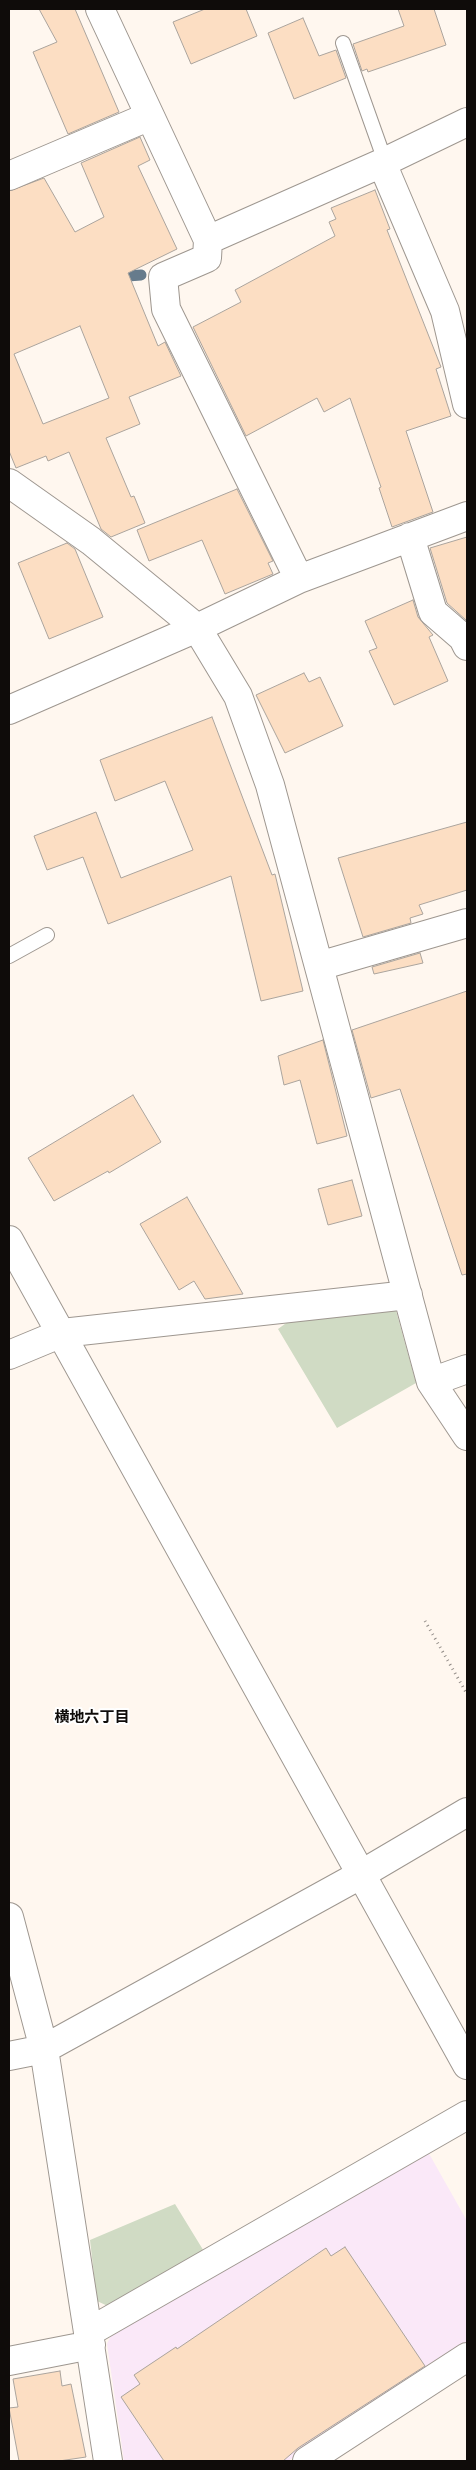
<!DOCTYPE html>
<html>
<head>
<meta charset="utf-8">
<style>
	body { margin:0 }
	#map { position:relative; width:476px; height:2470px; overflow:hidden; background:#fff7ef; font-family:"Roboto Condensed",sans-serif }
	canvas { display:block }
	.frame { position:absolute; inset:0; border:10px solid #0f0c0a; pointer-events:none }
</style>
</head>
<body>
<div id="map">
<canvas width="476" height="2470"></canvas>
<div class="frame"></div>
</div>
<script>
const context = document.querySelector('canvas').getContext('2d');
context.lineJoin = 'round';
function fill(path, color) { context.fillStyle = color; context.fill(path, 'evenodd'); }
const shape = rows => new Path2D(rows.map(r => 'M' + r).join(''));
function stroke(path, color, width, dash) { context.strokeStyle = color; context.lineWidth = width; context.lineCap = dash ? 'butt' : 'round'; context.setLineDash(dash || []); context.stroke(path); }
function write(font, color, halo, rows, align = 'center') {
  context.font = font + ' "Roboto Condensed","Noto Sans JP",sans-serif'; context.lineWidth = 4; context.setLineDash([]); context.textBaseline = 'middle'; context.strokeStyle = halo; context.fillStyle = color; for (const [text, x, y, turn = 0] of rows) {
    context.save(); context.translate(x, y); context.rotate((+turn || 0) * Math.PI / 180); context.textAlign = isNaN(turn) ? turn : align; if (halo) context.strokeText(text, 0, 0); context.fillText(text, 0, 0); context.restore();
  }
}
const industrial = shape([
	[427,2150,467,2221,467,2344,288,2461,124,2461,107,2344,114,2329]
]);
const green = shape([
	[395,1307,416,1383,337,1428,278,1329,296,1316],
	[175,2204,205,2253,112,2308,97,2301,90,2240]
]);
const stream = shape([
	[115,277,141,275]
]);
const building = shape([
	[39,9,75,9,119,112,68,134,33,52,57,42,39,9],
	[205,9,246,9,257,36,191,64,173,22,205,9],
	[398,9,434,9,446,45,368,72,367,69,362,71,353,44,404,26,398,9],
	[303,18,319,56,336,50,346,78,294,99,268,33,303,18],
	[140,137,150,160,138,166,177,249,128,273,158,346,165,342,181,376,129,397,140,424,106,438,131,497,134,496,145,523,111,537,101,529,69,452,48,461,46,456,16,468,9,451,9,191,44,178,75,232,104,217,81,163,140,137],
	[80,326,109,398,43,424,14,354,80,326],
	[375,190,390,229,387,230,441,367,436,369,451,416,406,431,433,512,392,527,379,488,381,487,350,398,324,412,317,398,246,436,193,327,241,302,235,290,335,236,329,222,336,219,331,208,375,190],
	[237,489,273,561,268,563,273,574,225,594,202,540,149,561,137,530,237,489],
	[467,537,467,621,447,603,430,548,467,537],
	[67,543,75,549,103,617,49,639,18,563,67,543],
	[413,600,418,617,433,635,429,637,448,681,394,705,369,651,377,648,365,621,413,600],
	[304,673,309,682,320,677,343,726,285,753,256,695,304,673],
	[212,717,272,875,275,874,303,991,261,1001,231,876,108,924,83,857,47,870,34,836,96,812,121,878,193,850,165,781,115,801,100,760,212,717],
	[467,822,467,890,419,905,423,914,410,918,411,923,363,937,338,858,467,822],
	[420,953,423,963,374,974,372,967,420,953],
	[467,991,467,1274,462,1275,400,1089,371,1098,352,1030,467,991],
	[323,1040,347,1136,317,1144,300,1080,284,1085,278,1056,323,1040],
	[133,1095,161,1142,109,1173,108,1171,54,1201,28,1158,133,1095],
	[352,1180,362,1216,328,1225,318,1189,352,1180],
	[187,1197,243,1294,205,1299,194,1281,179,1290,140,1224,187,1197],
	[345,2247,425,2366,298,2448,283,2461,164,2461,121,2397,140,2384,134,2375,176,2347,177,2349,326,2248,331,2256,345,2247],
	[60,2371,62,2386,71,2384,86,2457,59,2461,19,2461,9,2408,18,2407,13,2379,60,2371]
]);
const path = shape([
	[425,1621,467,1694]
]);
const service = shape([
	[343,43,385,161],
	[9,956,47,935]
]);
const minor = shape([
	[100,9,208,240,382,163,445,311,467,404],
	[382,163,467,122],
	[9,176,150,116],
	[208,240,207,258,163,277,166,309,299,579],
	[9,483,91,541,197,628,238,696,270,785,431,1382,467,1436],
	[410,537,433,612,463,638,467,646],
	[9,710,197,628,299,579,467,516],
	[319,966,467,923],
	[9,1355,62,1333,408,1295],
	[431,1382,467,1369],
	[9,1917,44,2049,108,2461],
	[9,2056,44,2049,360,1875,467,1812],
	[89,2332,467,2115],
	[9,2361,91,2345],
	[307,2461,467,2357]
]);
const tertiary = shape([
	[9,1240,467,2065]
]);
const neighbourhoodNames = [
	["横地六丁目",92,1718]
];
fill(industrial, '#fae8f8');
fill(green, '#d0dbc4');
stroke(stream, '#667b8c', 11);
fill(building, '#fcdec3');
stroke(building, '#aba49d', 1);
stroke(service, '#9e9790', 16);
stroke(minor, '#9e9790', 30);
stroke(tertiary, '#9e9790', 30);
stroke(path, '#928c87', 3, [1, 4]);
stroke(service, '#fff', 14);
stroke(minor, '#fff', 28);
stroke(tertiary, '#fff', 28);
write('bold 15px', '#0f0c0a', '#fff', neighbourhoodNames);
</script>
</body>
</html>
